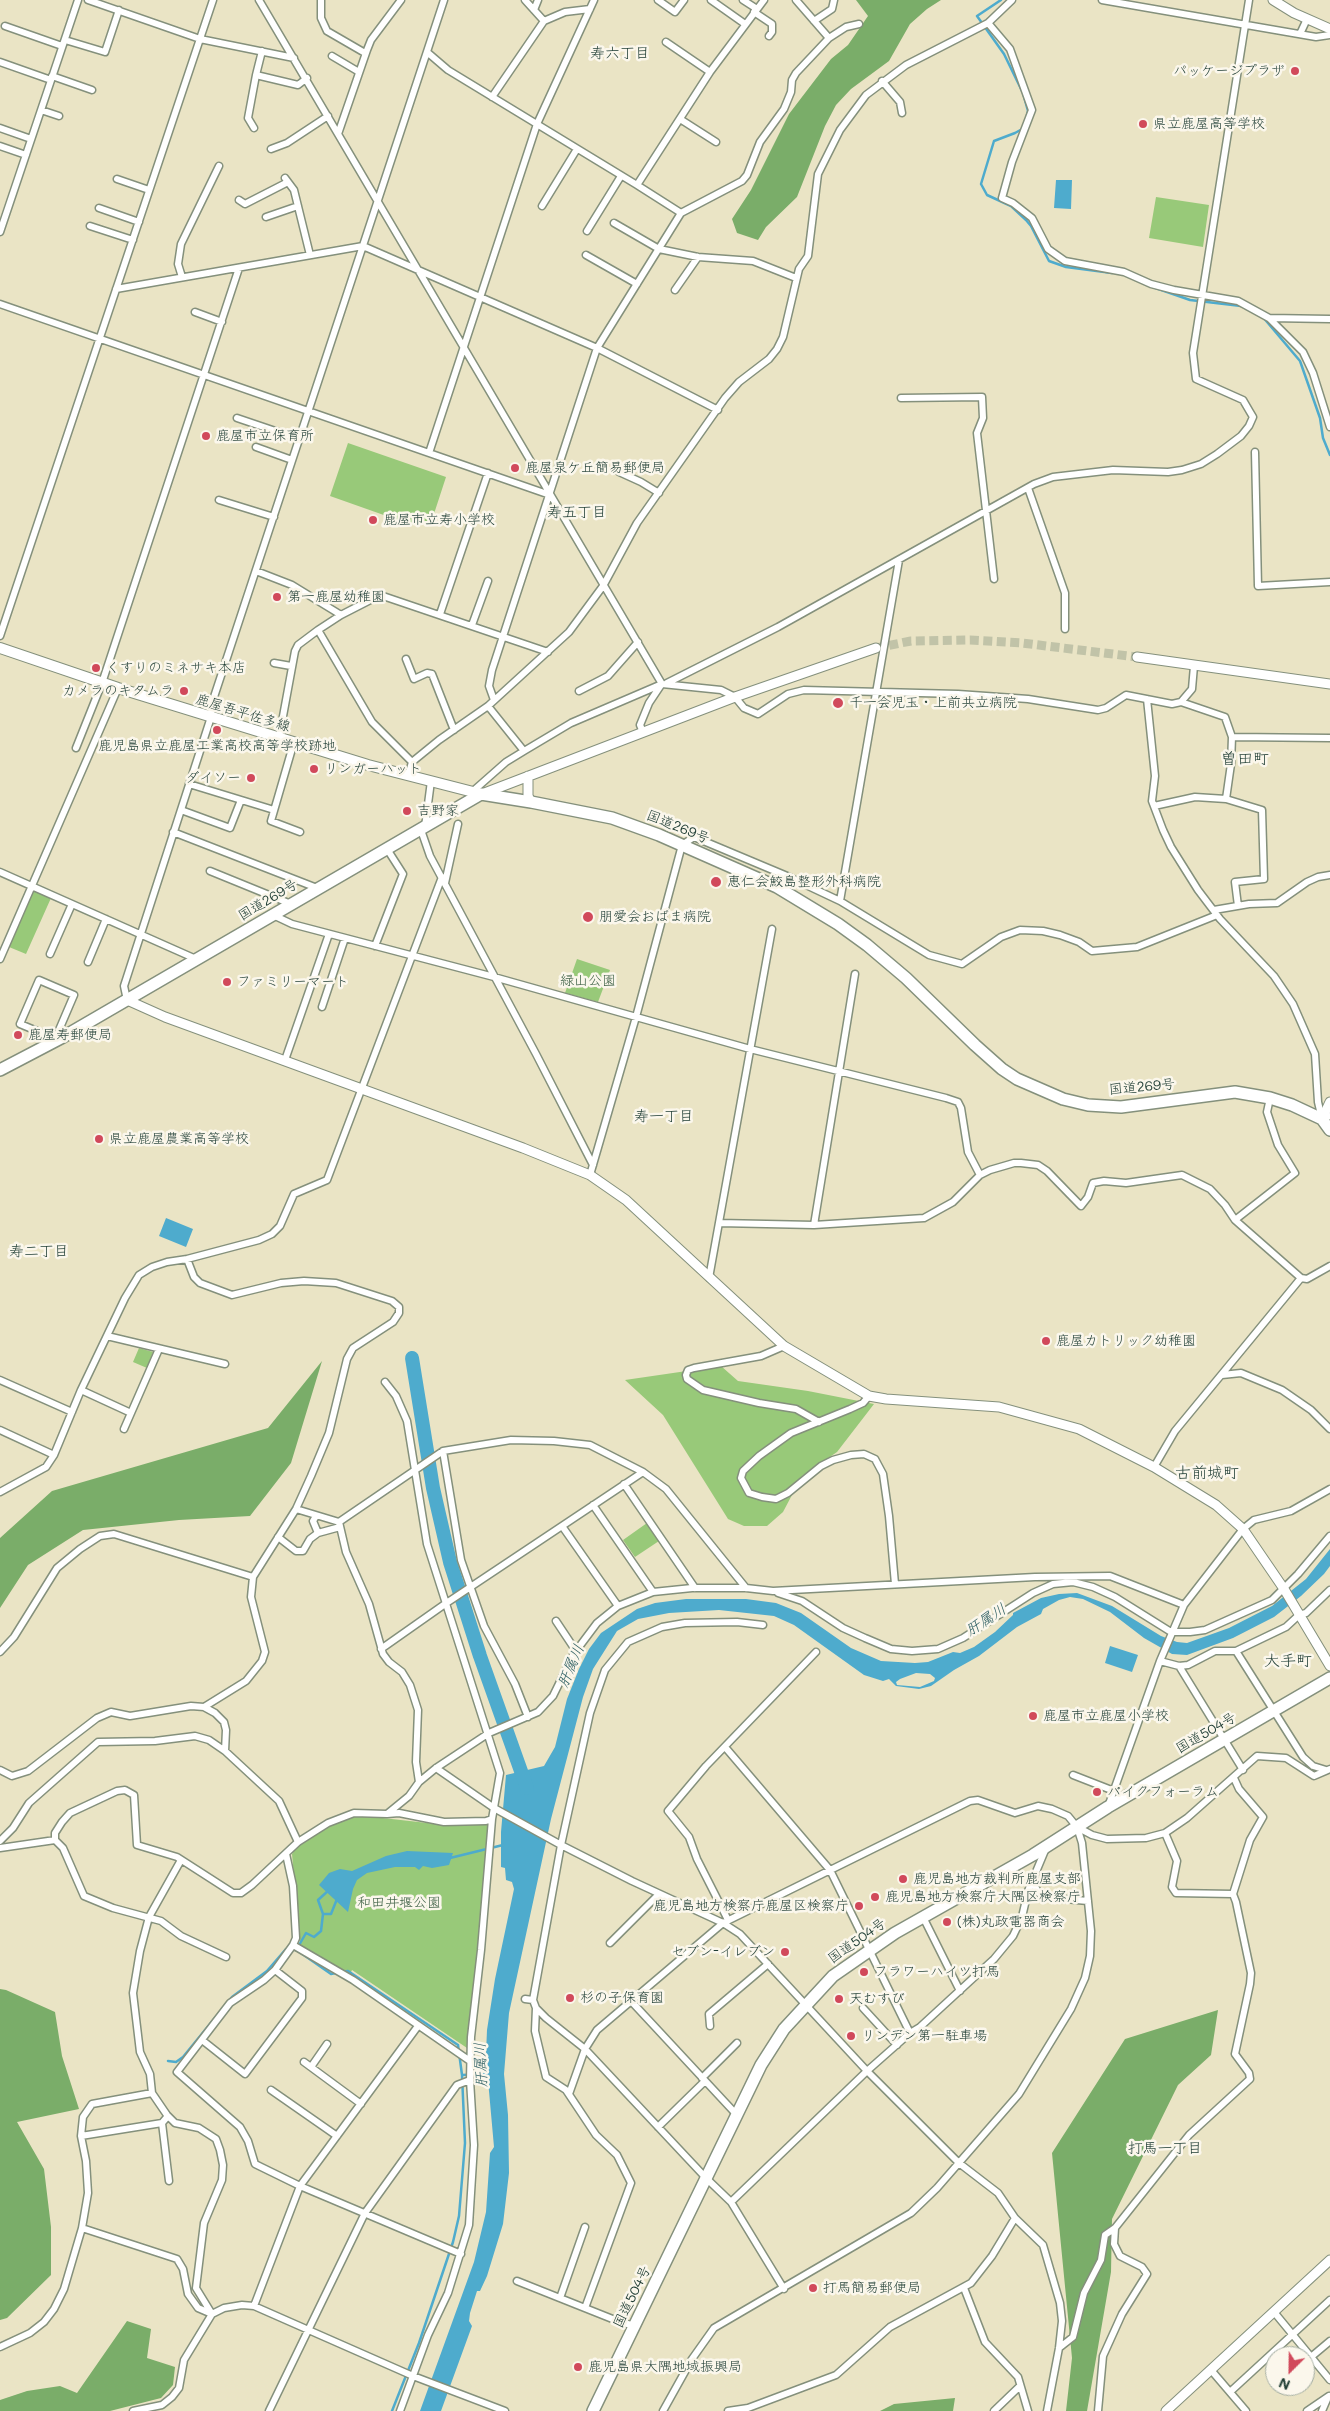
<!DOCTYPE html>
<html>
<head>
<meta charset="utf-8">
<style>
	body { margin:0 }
	#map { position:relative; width:1330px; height:2411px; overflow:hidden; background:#eae4c5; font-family:Mali,sans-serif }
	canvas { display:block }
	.north { position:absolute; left:1265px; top:2346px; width:50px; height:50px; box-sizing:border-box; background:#fbf7ec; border:1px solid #a3ada2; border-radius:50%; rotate:203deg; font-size:14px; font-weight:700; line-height:20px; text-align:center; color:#1f3d34 }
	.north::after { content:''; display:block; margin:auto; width:18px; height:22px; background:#d1495b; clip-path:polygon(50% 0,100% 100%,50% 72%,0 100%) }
</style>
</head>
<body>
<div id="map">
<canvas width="1330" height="2411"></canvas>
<div class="north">N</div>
</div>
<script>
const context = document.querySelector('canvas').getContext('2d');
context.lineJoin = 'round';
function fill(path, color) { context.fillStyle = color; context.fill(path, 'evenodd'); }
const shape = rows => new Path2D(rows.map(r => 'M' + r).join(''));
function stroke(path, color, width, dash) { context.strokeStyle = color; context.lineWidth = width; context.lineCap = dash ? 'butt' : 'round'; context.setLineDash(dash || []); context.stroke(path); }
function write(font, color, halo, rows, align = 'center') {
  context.font = font + ' Mali,"Klee One",sans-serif'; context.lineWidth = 5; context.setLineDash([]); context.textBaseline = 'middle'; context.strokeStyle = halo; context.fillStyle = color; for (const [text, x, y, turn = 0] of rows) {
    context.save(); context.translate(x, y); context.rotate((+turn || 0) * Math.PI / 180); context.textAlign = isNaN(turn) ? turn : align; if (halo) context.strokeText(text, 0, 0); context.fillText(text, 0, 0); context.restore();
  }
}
const green = shape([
	[1156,197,1209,205,1203,247,1149,238],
	[348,443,446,477,431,523,415,518,412,525,330,496],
	[34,890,51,898,26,954,9,947],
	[577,959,610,970,598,1002,565,993],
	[139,1348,153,1352,147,1368,133,1362],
	[721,1366,738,1381,808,1391,874,1404,837,1452,802,1476,783,1512,767,1526,744,1526,728,1519,663,1415,625,1380],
	[647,1523,659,1541,635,1557,623,1540],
	[356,1815,454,1826,489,1824,480,1936,467,2048,352,1970,349,1976,300,1945,292,1854,296,1848,326,1827]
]);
const forest = shape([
	[856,0,941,0,927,9,910,24,889,61,851,89,836,105,825,126,797,197,766,227,758,240,737,233,732,219,751,190,789,114,831,59,848,45,868,16],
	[322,1361,291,1463,250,1516,179,1520,83,1530,28,1565,0,1608,0,1538,52,1491,268,1428],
	[0,1989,6,1990,55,2012,62,2056,79,2109,17,2122,44,2169,51,2227,51,2275,7,2318,0,2320],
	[1218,2010,1211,2055,1178,2085,1112,2219,1111,2272,1087,2411,1066,2411,1072,2358,1052,2153,1125,2039],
	[127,2321,151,2329,147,2358,175,2367,173,2385,161,2398,110,2411,0,2411,0,2400,27,2391,60,2386,77,2393],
	[955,2398,953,2411,880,2411,894,2404]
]);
const water = shape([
	[1056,180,1072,180,1071,209,1054,208],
	[166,1218,193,1229,186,1247,159,1236],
	[1330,1549,1330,1566,1324,1574,1301,1596,1274,1617,1233,1638,1187,1655,1172,1654,1144,1638,1110,1612,1083,1599,1070,1597,1059,1600,1043,1609,1041,1614,1017,1627,979,1656,954,1670,931,1686,919,1689,896,1686,889,1679,883,1681,864,1675,794,1625,774,1616,719,1610,669,1613,638,1619,617,1631,593,1669,583,1697,551,1819,509,2013,504,2074,508,2115,509,2173,503,2224,487,2276,480,2291,477,2291,470,2313,469,2321,472,2326,441,2411,420,2411,474,2262,486,2212,490,2153,494,2147,488,2080,485,2077,487,2030,495,1979,514,1889,512,1882,506,1880,505,1868,501,1867,501,1832,506,1775,544,1766,555,1747,567,1699,579,1669,589,1649,601,1633,637,1609,655,1603,686,1599,746,1599,776,1603,801,1613,851,1648,881,1661,915,1663,928,1662,953,1652,960,1653,974,1647,995,1632,1013,1615,1013,1613,1041,1598,1059,1594,1077,1593,1112,1606,1161,1636,1177,1642,1187,1643,1229,1628,1272,1606,1306,1579],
	[916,1673,930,1674,935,1678,934,1681,920,1687,897,1685,896,1682,900,1679],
	[1110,1646,1138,1655,1132,1672,1105,1663],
	[407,1851,453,1853,449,1865,432,1868,423,1866,419,1870,415,1867,395,1867,367,1873,357,1880,353,1889,348,1912,319,1885,329,1873,340,1869,352,1871,386,1856]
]);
const stream = shape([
	[1001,0,977,16,1004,54,1023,93,1028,111,1027,115],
	[1024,128,1015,133,994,141,981,184,987,195,1011,206,1026,220,1031,226,1049,261,1066,267,1112,273],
	[1147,285,1190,300,1241,306],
	[1262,316,1300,361,1320,418,1323,438,1330,455],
	[450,1858,503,1845],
	[323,1914,318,1900,329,1890],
	[298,1947,306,1933,314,1937,321,1931,323,1914,331,1914,337,1899],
	[298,1951,331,1974,336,1973],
	[341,1972,348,1971,458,2045,462,2075,489,2074],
	[168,2061,176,2062,183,2057,232,1997,267,1971,286,1949,296,1950],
	[392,2411,419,2343,453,2242,459,2216,465,2143,462,2075]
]);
const river = shape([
	[412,1358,433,1488,450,1562,480,1656,527,1788]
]);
const secondaryTunnel = shape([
	[876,648,911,641,970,640,1022,643,1137,657]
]);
const street = shape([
	[88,0,200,39,294,58],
	[259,0,662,684,721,690,735,697,744,708,758,714,788,694,804,690,958,694,1028,699,1098,710,1106,708,1126,695,1172,704,1181,702,1192,689,1194,666],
	[321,0,321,18,327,31,365,53],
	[658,0,675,12,684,0],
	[711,0,745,24],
	[743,0,757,9],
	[796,0,829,38],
	[1102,0,1316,37,1330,35],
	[534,10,538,0],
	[754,12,772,24,772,32,769,36],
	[544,21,565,12,590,9],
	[814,21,832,9,834,0],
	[988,23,1010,49,1032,110,1012,162,1002,198,1013,203,1032,218,1048,249,1065,261,1124,272,1151,284,1174,290,1238,301,1269,318,1303,352,1313,373,1330,427],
	[5,26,62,46],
	[1300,34,1307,19],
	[65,40,105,52,119,10],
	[666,42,710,72],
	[262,51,256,75,298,85,307,78],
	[427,52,448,70,637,185],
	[332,56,359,72],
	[0,62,51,80],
	[52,76,92,90],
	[882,81,900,102,902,113],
	[492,97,544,21,525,0],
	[41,110,59,116],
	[680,119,716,142],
	[0,128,31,139],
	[254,128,248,118,256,75],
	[338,134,367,50,371,40,401,0],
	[0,146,26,155],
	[271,149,287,143,328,116],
	[285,178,294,190,310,255],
	[117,179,149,190],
	[239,200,245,204,288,182],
	[542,206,577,149],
	[99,208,139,222],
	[681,213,742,181,747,175,760,142,784,109,791,92,792,80,796,73,829,38,846,27,859,24],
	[266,217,298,206],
	[614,223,659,249,698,257,753,261,796,278],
	[90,226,133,240],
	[587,231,621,176],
	[0,232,78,0],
	[586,255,637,284],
	[182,277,178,264,181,244,219,166],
	[116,289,363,246,597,348,718,410],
	[675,290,698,257],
	[0,304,550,495],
	[195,312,222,322],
	[1269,318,1330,319],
	[901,398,982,397,983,418,977,433,994,579],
	[237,418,299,439],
	[256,447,292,460],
	[1255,452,1258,586,1330,582],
	[429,453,537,124,594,0],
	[619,472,641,482,659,493],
	[1028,488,1065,593,1065,629],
	[219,500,274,517],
	[256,571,292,585,341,615],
	[440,614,488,473],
	[472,625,488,581],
	[0,636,213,0],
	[406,659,414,679,427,673,432,674,454,730],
	[274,663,291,666],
	[667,683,778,627,1034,484,1053,477,1113,470,1168,472,1182,470,1201,464,1217,454,1241,436,1249,426,1253,417,1250,412,1243,400,1196,379,1193,353,1249,0],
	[579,691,608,676,638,642],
	[1147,699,1155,776,1152,801,1163,830,1171,847,1198,890,1220,919,1274,976,1293,1004,1315,1054,1318,1102,1322,1119,1330,1116],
	[494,700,489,686,492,670,597,348,681,213,637,185,710,72,764,0],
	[1181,702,1225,717,1232,737,1231,764,1226,799,1262,810,1264,879,1235,882,1238,906],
	[643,732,640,725,649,703,661,685],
	[1232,737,1330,738],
	[279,738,295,651,298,645,318,630],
	[294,742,271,821,300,832],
	[76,748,102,683,239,268],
	[524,751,571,723,662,684],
	[412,762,372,722,318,630,341,615,380,595,548,652],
	[408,776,412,762,439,740,488,706,569,632,603,586,637,523,725,398,739,382,769,359,777,349,783,337,799,269,808,256,818,174,840,130,866,95,906,65,988,23,1012,0],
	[189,784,274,810],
	[472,792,506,762,524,751,488,706],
	[1154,806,1195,797,1226,799],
	[181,810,230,828,241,800],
	[425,827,431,781],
	[421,830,430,856,536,1054,593,1165],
	[173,832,317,888],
	[210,871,291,904],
	[0,872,196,959],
	[445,883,458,824],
	[840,901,899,560],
	[1214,910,1249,904,1277,903,1307,882,1318,877,1330,875],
	[273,915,292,924,494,977,750,1049,946,1098,958,1102,961,1108,968,1152,980,1175],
	[375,946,403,874,387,849],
	[50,954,72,904],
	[0,959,118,688],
	[88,962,106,919],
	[127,1000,124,986,211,717,212,703,444,0],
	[322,1007,345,938],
	[52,1043,49,1036,20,1024,39,980,74,995,59,1030,63,1037],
	[285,1060,329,934],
	[590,1175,636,1017,682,845,694,837,787,876,840,901,929,955,962,964,1001,937,1020,930,1043,931,1060,935,1079,942,1092,951,1137,947,1217,915],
	[1235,1220,1295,1173,1278,1145,1267,1112,1270,1098],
	[719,1223,814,1225,924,1218,953,1202,980,1175,990,1170,1014,1163,1021,1163,1038,1165,1047,1171,1081,1206,1088,1197,1093,1183,1104,1181,1126,1183,1182,1175,1210,1189,1225,1205,1235,1220,1301,1278,1307,1279,1330,1266],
	[814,1225,855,974],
	[187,1259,194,1277,200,1283,232,1295,281,1283,304,1281,336,1283,392,1301,399,1307,399,1313,393,1322,353,1348,347,1359,329,1433,311,1476,296,1509,253,1577,251,1597,265,1652,262,1661,246,1681,204,1707],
	[709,1278,772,929],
	[107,1336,225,1364],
	[784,1346,761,1356,694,1368,688,1370,686,1375,687,1379,703,1390,759,1403,796,1409,819,1422],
	[1222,1375,1241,1373,1282,1390,1311,1410,1330,1429],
	[0,1380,72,1412],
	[385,1382,396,1396,407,1421,427,1544,500,1773,492,1819,481,1950,471,2037,470,2080,474,2145,469,2225,448,2293,428,2335,400,2411],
	[81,1390,131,1413],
	[869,1396,863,1403,850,1409,791,1433,759,1456,743,1471,741,1478,749,1493,762,1497,776,1499,788,1493,821,1466,833,1460,851,1455,864,1454,875,1459,883,1474,889,1516,895,1584],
	[124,1429,159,1349],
	[0,1430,54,1455],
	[443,1451,461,1560,484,1626,515,1684,528,1717],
	[1154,1467,1175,1431,1301,1278],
	[624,1484,695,1588],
	[0,1492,46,1467,54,1455,81,1390,125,1298,139,1275,152,1267,167,1262,187,1259,259,1240,272,1234,280,1226,294,1194,327,1180,442,877],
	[593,1505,653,1592],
	[296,1509,339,1522,443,1451,511,1440,554,1441,590,1445,643,1472,666,1489,746,1588],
	[316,1516,313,1521,318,1533],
	[339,1522,346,1552,369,1604,383,1654,389,1662,402,1672,410,1685,418,1710,416,1762,419,1782],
	[562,1526,618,1606],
	[278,1537,296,1551,303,1551,310,1539,318,1533,340,1527],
	[778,1593,802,1601,843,1628,865,1638,891,1649,912,1651,938,1649,963,1638,1033,1593,1053,1584,1073,1582,1093,1587,1115,1597,1171,1632,1190,1632,1205,1630,1272,1600,1298,1574,1330,1536],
	[556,1621,576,1651],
	[381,1649,445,1604,643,1472],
	[1236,1651,1303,1757,1313,1766,1326,1770],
	[0,1652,14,1637,57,1568,80,1549,100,1536,114,1534,253,1577],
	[1160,1661,1179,1666,1188,1665,1215,1651,1236,1651,1286,1627,1299,1615,1306,1613,1330,1590],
	[1179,1666,1243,1770],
	[725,1747,830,1870,910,2033],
	[436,1768,494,1808,561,1845,632,1881,723,1923,740,1934,867,2071,959,2163,998,2193,1015,2218,1043,2245,1060,2303,1062,2321,1059,2348,1047,2411],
	[0,1770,12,1776,28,1771,97,1718,111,1712,130,1716,191,1706,204,1707,215,1713,224,1722,226,1730,225,1751],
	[1073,1775,1114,1791],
	[1109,1804,1160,1661,1184,1605,1243,1529,1254,1520,1291,1511,1330,1489],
	[387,1814,399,1813,444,1822,486,1821,492,1819],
	[1077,1827,1092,1835,1107,1839,1146,1838,1165,1833,1187,1818,1257,1756,1286,1758,1314,1776,1330,1769],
	[0,1841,13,1828,29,1803,98,1742,155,1741,195,1736,209,1740,225,1751,279,1801,298,1842],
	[0,1848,55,1840],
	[286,1854,293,1886,296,1938,293,1945,275,1970,264,1980,230,2003,177,2072,240,2127,248,2141,255,2164,300,2186,461,2254],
	[181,1860,149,1917,140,1951,133,1993,140,2052,150,2074,152,2093,167,2115,175,2123,199,2128,216,2139,220,2150,223,2165,222,2180,204,2223,196,2288,212,2314],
	[1033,1880,1035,1887,1042,1897,1088,1901],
	[1233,1894,1250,1840,1263,1817,1239,1789,1234,1778],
	[923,1917,960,1991],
	[728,1920,697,1859,689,1837,668,1811,706,1766,816,1652],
	[610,1943,659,1894],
	[293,1945,353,1980,470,2061],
	[226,1957,181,1936,161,1921,113,1908,84,1896,63,1848,55,1840,55,1833,62,1822,70,1813,117,1791,125,1790,134,1795,137,1845,177,1857,233,1893,241,1893,252,1885,298,1842,328,1823,354,1813,387,1814,409,1796,419,1782,436,1768,489,1733,538,1712,553,1696,573,1655,597,1623,618,1606,653,1592,692,1588,746,1588,773,1591,1035,1577,1110,1576,1184,1605],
	[525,1999,533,2000,536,2008,546,2018,585,2049,706,2178,731,2202,784,2289],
	[533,2000,561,1845,590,1713,605,1670,628,1642,662,1627,685,1623,737,1622,763,1625],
	[630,2000,736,2114],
	[536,2008,535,2031,546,2077,566,2090,596,2135,617,2155,631,2183,585,2308],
	[863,2008,897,2045],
	[710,2026,709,2014,768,1964],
	[202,2040,245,2074,302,1998,302,1991,275,1970],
	[304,2062,361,2104],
	[311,2067,327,2044],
	[702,2078,737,2043],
	[271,2090,337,2136],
	[569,2094,585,2049,597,2030,723,1923,970,1801,978,1800,1015,1813,1038,1806,1052,1809,1068,1816,1077,1827,1082,1843,1091,1931,1090,1956,1085,1978,1071,2009,1019,2094,937,2188,911,2213,714,2328,692,2359,663,2411],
	[162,2123,169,2181],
	[658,2127,705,2081],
	[81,2136,162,2123,168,2116],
	[731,2202,867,2071,910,2033,920,2027,994,1959,1013,1936,1022,1917,1028,1891,1046,1848],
	[82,2228,177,2259,183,2269,188,2294,198,2308,212,2314],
	[517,2281,620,2322,635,2326],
	[964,2288,985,2342,1018,2377,1028,2411],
	[560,2298,585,2227],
	[254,2306,300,2186,418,2026],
	[1274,2312,1330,2380],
	[0,2347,30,2333,44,2322,54,2309,64,2289,82,2228,88,2193,86,2161,81,2136,83,2117,92,2104,152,2093],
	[1059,2348,1073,2337,1084,2293,1101,2260,1105,2235,1115,2228,1189,2135,1250,2079,1249,2073,1235,2054,1250,1984,1251,1973,1236,1902,1233,1894,1176,1893,1172,1887,1177,1861,1165,1833],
	[1311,2357,1330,2341],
	[1211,2370,1246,2411],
	[1230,2392,1330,2300],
	[133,2411,162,2405,172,2397,179,2388,184,2360,212,2314,224,2308,242,2305,254,2306,413,2376,505,2411],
	[269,2411,365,2213,457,2085,470,2080],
	[728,2411,748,2408,836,2375,890,2327,971,2283,992,2256,1015,2218],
	[994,2411,1020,2386],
	[1098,2411,1103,2356,1122,2314,1147,2274,1142,2267,1120,2256,1114,2244,1115,2228],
	[1307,2411,1329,2396],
	[1322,2411,1328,2397]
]);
const secondary = shape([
	[1273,0,1294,13,1330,29],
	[1137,657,1330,684],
	[528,776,528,796,531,802],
	[482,794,735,697,876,648],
	[127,1000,165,1017,523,1148,590,1175,626,1200,784,1346,869,1396,886,1399,999,1407,1079,1429,1154,1467,1216,1505,1243,1529,1284,1589,1330,1666],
	[1322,1119,1330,1102],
	[1166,2411,1330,2260]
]);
const primary = shape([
	[0,648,118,688,368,765,481,794]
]);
const highway = shape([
	[0,1070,63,1037,481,794,531,802,612,818,659,835,777,887,838,924,867,945,906,978,975,1045,1002,1069,1017,1079,1063,1099,1088,1105,1121,1107,1235,1092,1270,1098,1292,1105,1322,1119,1330,1130],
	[593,2411,761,2065,784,2029,833,1976,895,1933,1033,1855,1108,1807,1330,1678]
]);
const markers = [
	[1295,71,5,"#d1495b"],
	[1143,124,5,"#d1495b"],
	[206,436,5,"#d1495b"],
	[515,468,5,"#d1495b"],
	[373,520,5,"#d1495b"],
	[277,597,5,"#d1495b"],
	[96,668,5,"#d1495b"],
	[184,691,5,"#d1495b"],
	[838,703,6,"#d1495b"],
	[217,730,5,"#d1495b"],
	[314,769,5,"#d1495b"],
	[251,778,5,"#d1495b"],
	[407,811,5,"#d1495b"],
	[716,882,6,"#d1495b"],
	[588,917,6,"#d1495b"],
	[227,982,5,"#d1495b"],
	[18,1035,5,"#d1495b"],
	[99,1139,5,"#d1495b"],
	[1046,1341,5,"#d1495b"],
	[1033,1716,5,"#d1495b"],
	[1097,1792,5,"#d1495b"],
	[903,1879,5,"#d1495b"],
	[875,1897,5,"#d1495b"],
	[859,1906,5,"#d1495b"],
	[947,1922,5,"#d1495b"],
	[785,1952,5,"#d1495b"],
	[864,1972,5,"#d1495b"],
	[570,1998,5,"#d1495b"],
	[839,1999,5,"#d1495b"],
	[851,2036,5,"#d1495b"],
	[813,2288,5,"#d1495b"],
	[578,2367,5,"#d1495b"]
];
const poiNames = [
	["パッケージプラザ",1285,71,"right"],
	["県立鹿屋高等学校",1153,124],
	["鹿屋市立保育所",216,436],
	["鹿屋泉ケ丘簡易郵便局",525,468],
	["鹿屋市立寿小学校",383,520],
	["第一鹿屋幼稚園",287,597],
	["くすりのミネサキ本店",106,668],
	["カメラのキタムラ",174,691,"right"],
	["千一会児玉・上前共立病院",849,703],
	["鹿児島県立鹿屋工業高校高等学校跡地",217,746,"center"],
	["リンガーハット",324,769],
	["ダイソー",241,778,"right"],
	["吉野家",417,811],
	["恵仁会鮫島整形外科病院",727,882],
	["朋愛会おばま病院",599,917],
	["ファミリーマート",237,982],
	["鹿屋寿郵便局",28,1035],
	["県立鹿屋農業高等学校",109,1139],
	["鹿屋カトリック幼稚園",1056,1341],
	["鹿屋市立鹿屋小学校",1043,1716],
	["バイクフォーラム",1107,1792],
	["鹿児島地方裁判所鹿屋支部",913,1879],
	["鹿児島地方検察庁大隅区検察庁",885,1897],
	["鹿児島地方検察庁鹿屋区検察庁",849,1906,"right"],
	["(株)丸政電器商会",957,1922],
	["セブン-イレブン",775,1952,"right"],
	["フラワーハイツ打馬",874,1972],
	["杉の子保育園",580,1998],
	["天むすび",849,1999],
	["リンデン第一駐車場",861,2036],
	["打馬簡易郵便局",823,2288],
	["鹿児島県大隅地域振興局",588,2367]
];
const streetNames = [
	["鹿屋吾平佐多線",243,713,17],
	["国道269号",678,827,22],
	["国道269号",268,900,-31],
	["国道269号",1142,1087,-5],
	["国道504号",1206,1733,-30],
	["国道504号",857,1941,-35],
	["国道504号",632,2297,-64]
];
const parkNames = [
	["緑山公園",588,981],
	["和田井堰公園",399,1903]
];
const neighbourhoodNames = [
	["寿六丁目",620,53],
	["寿五丁目",577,512],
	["寿一丁目",664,1116],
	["寿二丁目",39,1251],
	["打馬一丁目",1165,2148]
];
const waterNames = [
	["肝属川",986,1620,-33],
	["肝属川",571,1666,-67],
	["肝属川",481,2065,-92]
];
const quarterNames = [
	["曽田町",1245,759],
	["古前城町",1207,1473],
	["大手町",1288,1661]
];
fill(green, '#98c979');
fill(forest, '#7aad69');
fill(water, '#4eabcd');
stroke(stream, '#4eabcd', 2.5);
stroke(river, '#4eabcd', 14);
stroke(secondaryTunnel, '#c1c3a8', 9, [9, 4.5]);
stroke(street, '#84907c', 9);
stroke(secondary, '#84907c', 11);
stroke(primary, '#84907c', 12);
stroke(highway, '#84907c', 14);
stroke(street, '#fff', 6);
stroke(secondary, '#fff', 9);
stroke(primary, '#fff', 10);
stroke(highway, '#fff', 11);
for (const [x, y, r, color] of markers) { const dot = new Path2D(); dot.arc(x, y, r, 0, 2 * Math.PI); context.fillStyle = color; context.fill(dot); stroke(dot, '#fbf7ec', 2); }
write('14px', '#1f3d34', '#fbf7ec', poiNames, 'left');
write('14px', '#1f3d34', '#fbf7ec', streetNames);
write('14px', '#3d6045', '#fbf7ec', parkNames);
write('15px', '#1f3d34', '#fbf7ec', neighbourhoodNames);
write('italic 15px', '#2d5e62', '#fbf7ec', waterNames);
write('16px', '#1f3d34', '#fbf7ec', quarterNames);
</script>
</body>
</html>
